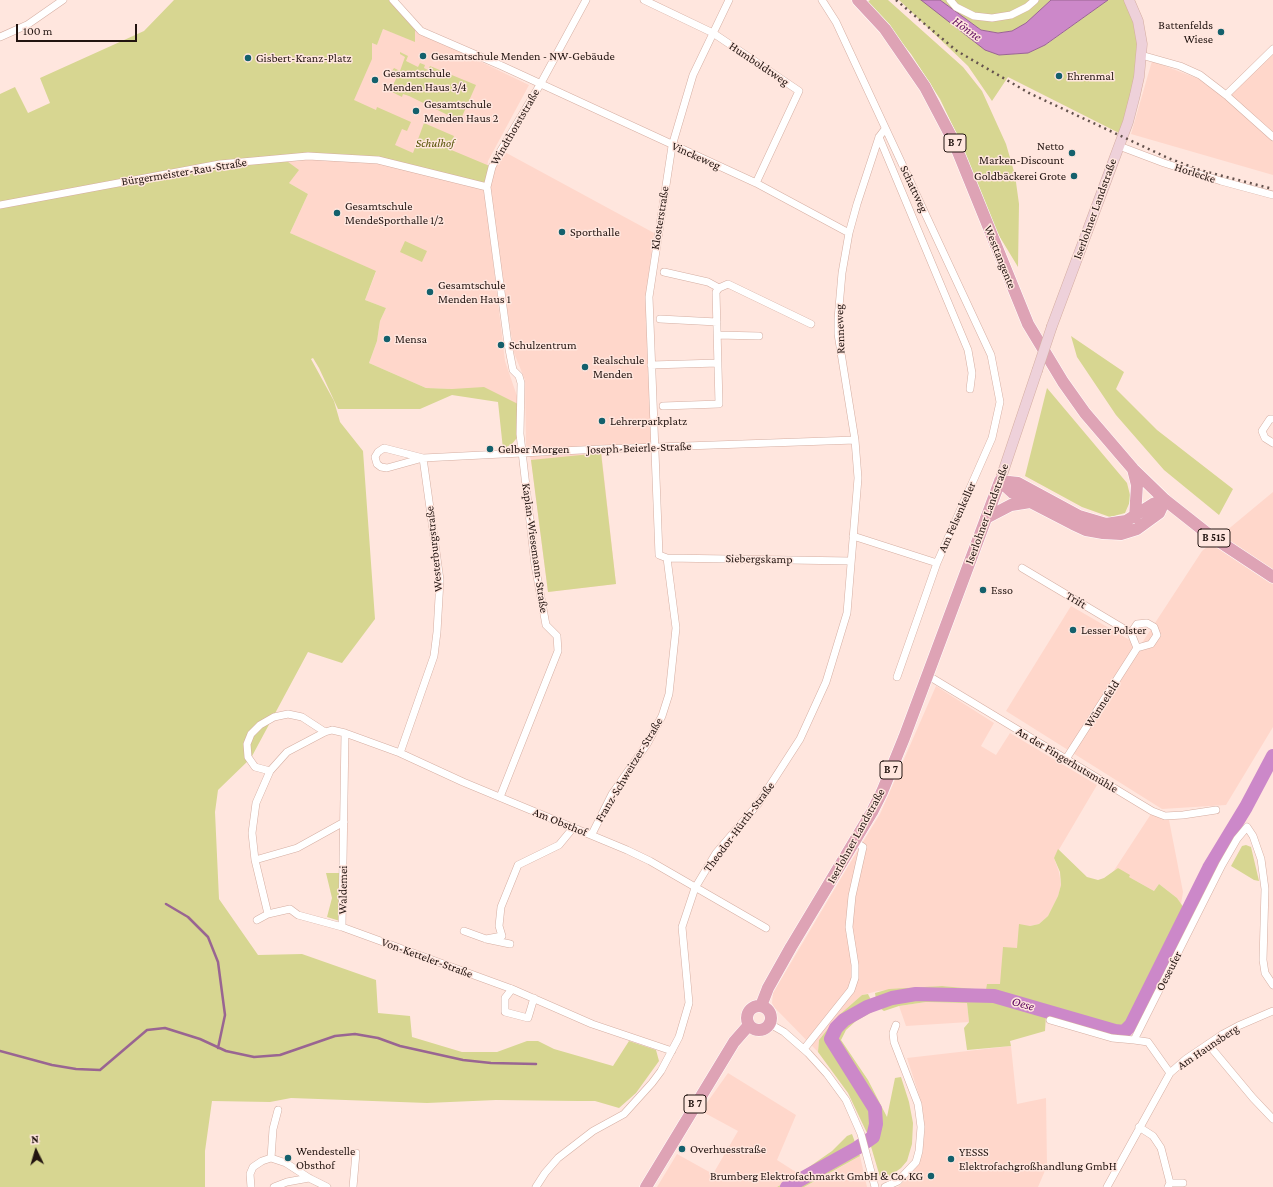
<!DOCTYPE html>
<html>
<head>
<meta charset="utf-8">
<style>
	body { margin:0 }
	#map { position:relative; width:1273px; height:1187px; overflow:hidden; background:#ffe6de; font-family:"Crimson Pro",serif }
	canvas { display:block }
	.north { position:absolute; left:16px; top:1131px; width:40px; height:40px; -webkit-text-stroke:3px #ffe6de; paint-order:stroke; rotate:355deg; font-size:11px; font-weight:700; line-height:16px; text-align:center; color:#221410 }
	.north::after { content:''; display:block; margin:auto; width:14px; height:18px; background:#221410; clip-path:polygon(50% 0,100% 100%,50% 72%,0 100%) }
	.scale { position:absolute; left:16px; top:24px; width:121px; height:18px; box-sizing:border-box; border:2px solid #221410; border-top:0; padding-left:5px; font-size:12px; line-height:14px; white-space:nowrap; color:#221410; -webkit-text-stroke:3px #ffe6de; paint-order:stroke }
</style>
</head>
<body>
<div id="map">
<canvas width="1273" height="1187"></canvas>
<div class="north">N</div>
<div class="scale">100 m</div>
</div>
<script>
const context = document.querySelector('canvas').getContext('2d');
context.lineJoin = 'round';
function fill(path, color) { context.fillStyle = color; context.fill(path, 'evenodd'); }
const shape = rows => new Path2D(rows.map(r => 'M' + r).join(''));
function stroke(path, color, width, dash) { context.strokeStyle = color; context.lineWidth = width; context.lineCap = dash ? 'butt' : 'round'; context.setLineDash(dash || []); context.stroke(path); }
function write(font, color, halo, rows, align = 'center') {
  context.font = font + ' "Crimson Pro",serif'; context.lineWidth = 3; context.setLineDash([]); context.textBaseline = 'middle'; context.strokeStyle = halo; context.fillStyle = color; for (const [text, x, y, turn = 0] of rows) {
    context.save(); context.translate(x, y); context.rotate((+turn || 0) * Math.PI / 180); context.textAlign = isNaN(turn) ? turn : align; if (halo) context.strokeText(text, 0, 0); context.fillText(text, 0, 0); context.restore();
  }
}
const built = shape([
	[415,25,421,33,529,85,488,161,485,194,505,361,520,405,452,389,426,388,369,363,377,341,380,321,386,308,365,300,376,272,290,233,308,194,289,183,284,158,372,43,377,45,383,29,407,38],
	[1273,51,1273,175,1131,134,1152,61,1199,79,1225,98],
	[501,150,654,233,646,296,654,448,601,449,616,584,548,592,531,460,526,444,525,380,514,353,489,193,497,157],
	[1273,492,1273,727,1226,805,1162,809,1006,711,1071,606,1140,646,1202,551],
	[936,686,994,723,981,746,996,755,1010,733,1097,785,1054,858,1059,872,1061,885,1058,896,1048,916,1039,924,1030,926,1001,985,986,990,942,986,878,991,862,995,838,1016,819,1040,818,1052,774,1007,772,1003,773,993,847,868,880,814],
	[1151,814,1169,820,1183,892,1181,904,1177,898,1159,884,1154,891,1129,877,1118,868,1113,872],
	[926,1002,967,1003,969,1022,906,1026,899,1006],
	[1011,1046,1017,1104,1046,1098,1047,1166,1038,1187,898,1187,913,1172,918,1164,922,1155,925,1130,922,1104,907,1058],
	[728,1073,796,1115,777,1160,799,1174,777,1187,657,1187,677,1154,713,1174,738,1131,701,1111],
	[860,1156,867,1187,804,1187,823,1177]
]);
const green = shape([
	[174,0,393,0,415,25,415,42,383,29,377,45,372,43,372,59,354,100,376,110,377,107,411,122,407,131,402,129,395,145,413,153,424,123,454,136,449,149,492,167,487,187,378,160,284,159,299,170,289,183,308,194,290,233,376,271,365,300,386,308,380,321,377,341,369,363,426,388,452,389,484,387,520,405,520,434,512,444,503,449,498,402,452,395,420,409,338,409,319,368,313,358,311,359,334,401,340,422,363,451,375,619,342,663,308,652,251,758,218,790,215,812,219,899,258,955,302,954,376,980,378,1013,410,1016,412,1037,462,1052,497,1052,527,1041,538,1041,554,1049,613,1066,629,1041,656,1050,659,1061,636,1093,619,1108,595,1101,578,1101,496,1100,427,1103,291,1098,270,1102,212,1101,205,1151,205,1187,0,1187,0,94,15,87,28,113,50,103,40,78,144,31],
	[870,0,888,0,963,67,982,91,1006,144,1015,175,1019,204,1018,267,995,229,960,141,940,99,911,54,868,2],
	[899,0,921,0,999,55,1028,53,1047,44,1108,0,1126,0,1137,31,1138,62,1121,134,1008,77,992,101,968,66],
	[940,0,1051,0,1026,23,1012,31,998,33,981,30],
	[400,52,408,56,406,61,418,67,420,63,425,65,424,68,428,70,430,66,476,85,460,121,409,96,403,94,402,97,390,91,399,73,392,71,394,68,400,71,405,57,400,54],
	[405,241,427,251,422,262,400,252],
	[1071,336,1124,372,1116,389,1157,430,1233,489,1219,515,1164,470,1116,415,1077,357],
	[1047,388,1127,483,1131,499,1125,513,1110,517,1082,507,1025,476],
	[601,453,616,584,548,592,531,460],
	[1246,845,1251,847,1259,881,1254,880,1231,866,1242,846],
	[1058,849,1087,877,1098,880,1104,878,1118,868,1130,875,1129,877,1154,891,1159,884,1177,898,1184,908,1124,1026,1099,1024,1018,997,989,992,949,989,913,990,876,999,875,993,889,989,942,986,986,990,987,984,1000,984,1003,947,1017,948,1019,924,1030,926,1039,924,1048,916,1058,896,1061,885,1060,872,1054,858],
	[326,873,340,873,340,921,327,917,332,898],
	[868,994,876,1010,856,1021,846,1030,841,1040,868,1080,887,1117,895,1078,901,1077,909,1102,913,1123,912,1144,907,1161,901,1168,887,1178,880,1177,867,1133,848,1093,818,1052,819,1040,838,1016,862,995],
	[924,998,988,1000,1020,1007,1046,1015,1045,1031,1010,1041,1011,1046,967,1050,964,1028,969,1022,967,1003,926,1002,899,1006,884,1011,881,1009,898,1001],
	[852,1134,860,1156,804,1187,777,1187,799,1174,832,1151,847,1136]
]);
const water = shape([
	[921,0,940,0,981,30,998,33,1012,31,1026,23,1051,0,1108,0,1045,45,1028,53,999,55,985,50,921,0]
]);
const stream = shape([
	[166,904,188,917,208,937,218,962,225,1015,218,1048],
	[0,1051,52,1065,76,1069,100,1070,147,1030,165,1028,200,1039,226,1051,254,1057,280,1055,335,1036,355,1034,378,1038,400,1046,463,1060,491,1063,536,1064]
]);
const river = shape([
	[787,1187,857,1148,873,1137,876,1124,875,1109,831,1039,836,1028,844,1020,867,1007,892,998,916,994,994,996,1115,1031,1124,1032,1131,1025,1209,868,1246,807,1273,756]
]);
const street = shape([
	[393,0,421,31,502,66,756,183,849,233],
	[644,0,713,33,799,91,756,183],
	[822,0,836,22,991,355,1000,402,992,438,937,563,897,677],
	[950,0,956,7,974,16,992,18,1011,15,1027,7,1035,0],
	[0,37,27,25,63,0],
	[1141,55,1180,66,1200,75,1226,95,1273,137],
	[1226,95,1273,49],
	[879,137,968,350,972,373,970,389],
	[1119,146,1164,163,1221,181,1273,195],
	[0,205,220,164,308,156,378,160,487,187],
	[664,272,708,282,719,288,728,284,811,324],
	[660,319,717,322],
	[718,335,759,336],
	[651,365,718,363],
	[663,406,719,404,716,292,719,288],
	[1273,419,1270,419,1262,431,1265,438,1273,443],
	[423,458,384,448,378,452,375,457,377,464,381,467,387,468,423,458,601,449,855,440],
	[853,536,937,563],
	[667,558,851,561],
	[1022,568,1131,633],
	[927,675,1152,811,1165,816,1183,815,1216,810],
	[332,730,345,733,342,927,298,915,290,909,268,914,255,860,252,833,256,803,270,771,287,752,325,732,332,730],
	[345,733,400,753,463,782,627,850,650,861,766,928],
	[400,753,434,656,437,632,440,580,423,458],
	[1066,759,1137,648,1151,644,1157,635,1154,627,1147,623,1137,624,1131,633,1137,648],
	[270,771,255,767,248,757,247,744,251,734,260,725,274,717,288,714,302,717,325,732],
	[500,797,558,651,557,636,546,625,535,565,520,434,521,383,519,376,513,370,508,344,487,187,492,167,497,157,541,83,586,0],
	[592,834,612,794,647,744,662,716,669,694,676,628,667,558,659,555,649,297,672,146,693,75,729,0],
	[255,860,297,848,344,822],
	[257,920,268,914],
	[342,927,512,989,592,1024,672,1051],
	[464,931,486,939,510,944],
	[486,939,502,936,499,926,501,907,518,865,559,845,573,828],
	[512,989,505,998,505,1012,528,1018,534,998],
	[1050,1020,1112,1038,1134,1040,1222,865,1237,839,1247,827,1253,836,1261,859,1265,889,1263,960,1265,973,1273,985],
	[770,1024,784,1032,808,1053,827,1074,846,1100,861,1134,875,1187],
	[1134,1040,1148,1042,1170,1073],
	[1208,1044,1253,1098,1273,1119],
	[804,1049,851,990,855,978,855,965,849,927,852,896,863,847,855,842],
	[1139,1127,1153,1136,1161,1148,1170,1183,1168,1187],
	[271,1158,273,1129,278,1110],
	[1170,1183,1183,1183],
	[251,1187,250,1174,253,1167,262,1161,271,1158,286,1163,309,1178,327,1187],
	[274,1187,287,1182,309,1178],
	[353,1187,356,1153],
	[536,1187,545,1173,558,1158,593,1131,624,1114,652,1083,661,1071,679,1037,689,1003,682,927,695,888,716,853,758,804,800,739,826,682,847,613,858,478,855,440,838,334,838,319,842,273,849,233,857,204,879,137,885,129],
	[885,1187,898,1181,916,1162,919,1151,921,1127,918,1104,894,1042,893,1033,896,1025],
	[1107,1187,1170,1073,1186,1059,1223,1034,1238,1026,1273,1011]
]);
const secondary = shape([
	[1052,326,1128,122,1135,95,1139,77,1142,44,1138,21,1129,0],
	[1000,481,1037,371]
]);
const primary = shape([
	[858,0,885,29,925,87,954,142,1028,324,1063,382,1085,413,1133,469,1165,500,1208,534,1273,577],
	[1133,469,1137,485,1135,517],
	[1000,481,1013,493,1073,524,1086,530,1103,533,1121,534,1137,529,1159,513,1165,500],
	[1000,481,1018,483,1079,516,1106,524,1126,521,1153,504,1165,500],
	[986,518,1011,505,1030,502],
	'747 1018a12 12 0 1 1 24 0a12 12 0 1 1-24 0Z',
	[761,1006,768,988,791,947,872,812,882,792,904,738,1000,481],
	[646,1187,734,1042,749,1025]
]);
const rail = shape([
	[896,0,957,51,1029,93,1168,158,1200,170,1273,189]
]);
const secondaryBridge = shape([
	[1037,371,1052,326]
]);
const markers = [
	[1221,32,4,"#14606c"],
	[423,56,4,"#14606c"],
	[248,58,4,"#14606c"],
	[1059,76,4,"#14606c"],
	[375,80,4,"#14606c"],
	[416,111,4,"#14606c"],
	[1072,153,4,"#14606c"],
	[1074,176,4,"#14606c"],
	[337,213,4,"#14606c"],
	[562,232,4,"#14606c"],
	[430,292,4,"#14606c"],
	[387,339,4,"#14606c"],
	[501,345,4,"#14606c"],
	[585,367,4,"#14606c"],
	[602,421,4,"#14606c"],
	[490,449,4,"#14606c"],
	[983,590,4,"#14606c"],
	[1073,630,4,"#14606c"],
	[682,1149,4,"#14606c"],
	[288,1158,4,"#14606c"],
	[951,1159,4,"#14606c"],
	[931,1176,4,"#14606c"]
];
const shields = [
	[955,143,22],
	[1214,538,32],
	[891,770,22],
	[695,1104,22]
];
const shieldNames = [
	["B 7",955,143],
	["B 515",1214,538],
	["B 7",891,770],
	["B 7",695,1104]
];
const poiNames = [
	["Battenfelds",1213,25,"right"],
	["Wiese",1213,39,"right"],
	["Gesamtschule Menden - NW-Gebäude",431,56],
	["Gisbert-Kranz-Platz",256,58],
	["Gesamtschule",383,73],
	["Menden Haus 3/4",383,87],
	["Ehrenmal",1067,76],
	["Gesamtschule",424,104],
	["Menden Haus 2",424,118],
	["Netto",1064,146,"right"],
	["Marken-Discount",1064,160,"right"],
	["Goldbäckerei Grote",1066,176,"right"],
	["Gesamtschule",345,206],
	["MendeSporthalle 1/2",345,220],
	["Sporthalle",570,232],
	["Gesamtschule",438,285],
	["Menden Haus 1",438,299],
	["Mensa",395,339],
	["Schulzentrum",509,345],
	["Realschule",593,360],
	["Menden",593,374],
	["Lehrerparkplatz",610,421],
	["Gelber Morgen",498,449],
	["Esso",991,590],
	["Lesser Polster",1081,630],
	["Overhuesstraße",690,1149],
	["Wendestelle",296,1151],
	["Obsthof",296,1165],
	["YESSS",959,1152],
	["Elektrofachgroßhandlung GmbH",959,1166],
	["Brumberg Elektrofachmarkt GmbH & Co. KG",923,1176,"right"]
];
const streetNames = [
	["Humboldtweg",759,64,34],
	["Windthorststraße",515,127,-60],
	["Vinckeweg",696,156,24],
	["Bürgermeister-Rau-Straße",184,172,-9],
	["Horlecke",1195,173,18],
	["Schattweg",914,189,65],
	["Iserlohner Landstraße",1095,209,-70],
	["Klosterstraße",660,218,-81],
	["Westtangente",1000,257,68],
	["Renneweg",840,329,-92],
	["Joseph-Beierle-Straße",639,448,-2],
	["Iserlohner Landstraße",987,514,-70],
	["Am Felsenkeller",957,517,-66],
	["Kaplan-Wiesemann-Straße",535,548,82],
	["Westerburgstraße",434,549,-96],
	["Siebergskamp",759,559,1],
	["Trift",1076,600,31],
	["Wünnefeld",1102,704,-57],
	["An der Fingerhutsmühle",1067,760,31],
	["Franz-Schweitzer-Straße",629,770,-59],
	["Am Obsthof",560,822,22],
	["Theodor-Hürth-Straße",739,827,-53],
	["Iserlohner Landstraße",856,836,-61],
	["Waldemei",343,890,-89],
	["Von-Ketteler-Straße",427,958,20],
	["Oeseufer",1169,971,-63],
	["Am Haunsberg",1208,1047,-34]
];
const parkNames = [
	["Schulhof",435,143]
];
const waterNames = [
	["Hönne",967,29,35],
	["Oese",1023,1004,16]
];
fill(built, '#ffd7cb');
fill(green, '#d7d691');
fill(water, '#cc88c9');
stroke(water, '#996592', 1);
stroke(stream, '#996592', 2.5);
stroke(river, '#cc88c9', 14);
stroke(street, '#d5aea2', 8);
stroke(secondary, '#d5aea2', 11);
stroke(primary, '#fff', 13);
stroke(street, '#fff', 7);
stroke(secondary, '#eed1da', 10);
stroke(primary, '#dea3b5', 12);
stroke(rail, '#65534e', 2.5, [2, 4]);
stroke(secondaryBridge, '#d5aea2', 11, []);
stroke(secondaryBridge, '#eed1da', 10);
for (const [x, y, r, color] of markers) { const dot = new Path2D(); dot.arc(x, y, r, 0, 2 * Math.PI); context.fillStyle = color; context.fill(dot); stroke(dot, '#ffe6de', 1.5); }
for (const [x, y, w] of shields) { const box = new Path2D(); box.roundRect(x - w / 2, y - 9, w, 18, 3); context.fillStyle = '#ffe6de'; context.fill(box); stroke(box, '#221410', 1); }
write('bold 11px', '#221410', null, shieldNames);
write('12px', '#221410', '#ffe6de', poiNames, 'left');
write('12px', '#221410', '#ffe6de', streetNames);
write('italic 12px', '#535001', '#ffe6de', parkNames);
write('italic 13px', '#5f095f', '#ffe6de', waterNames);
</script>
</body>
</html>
